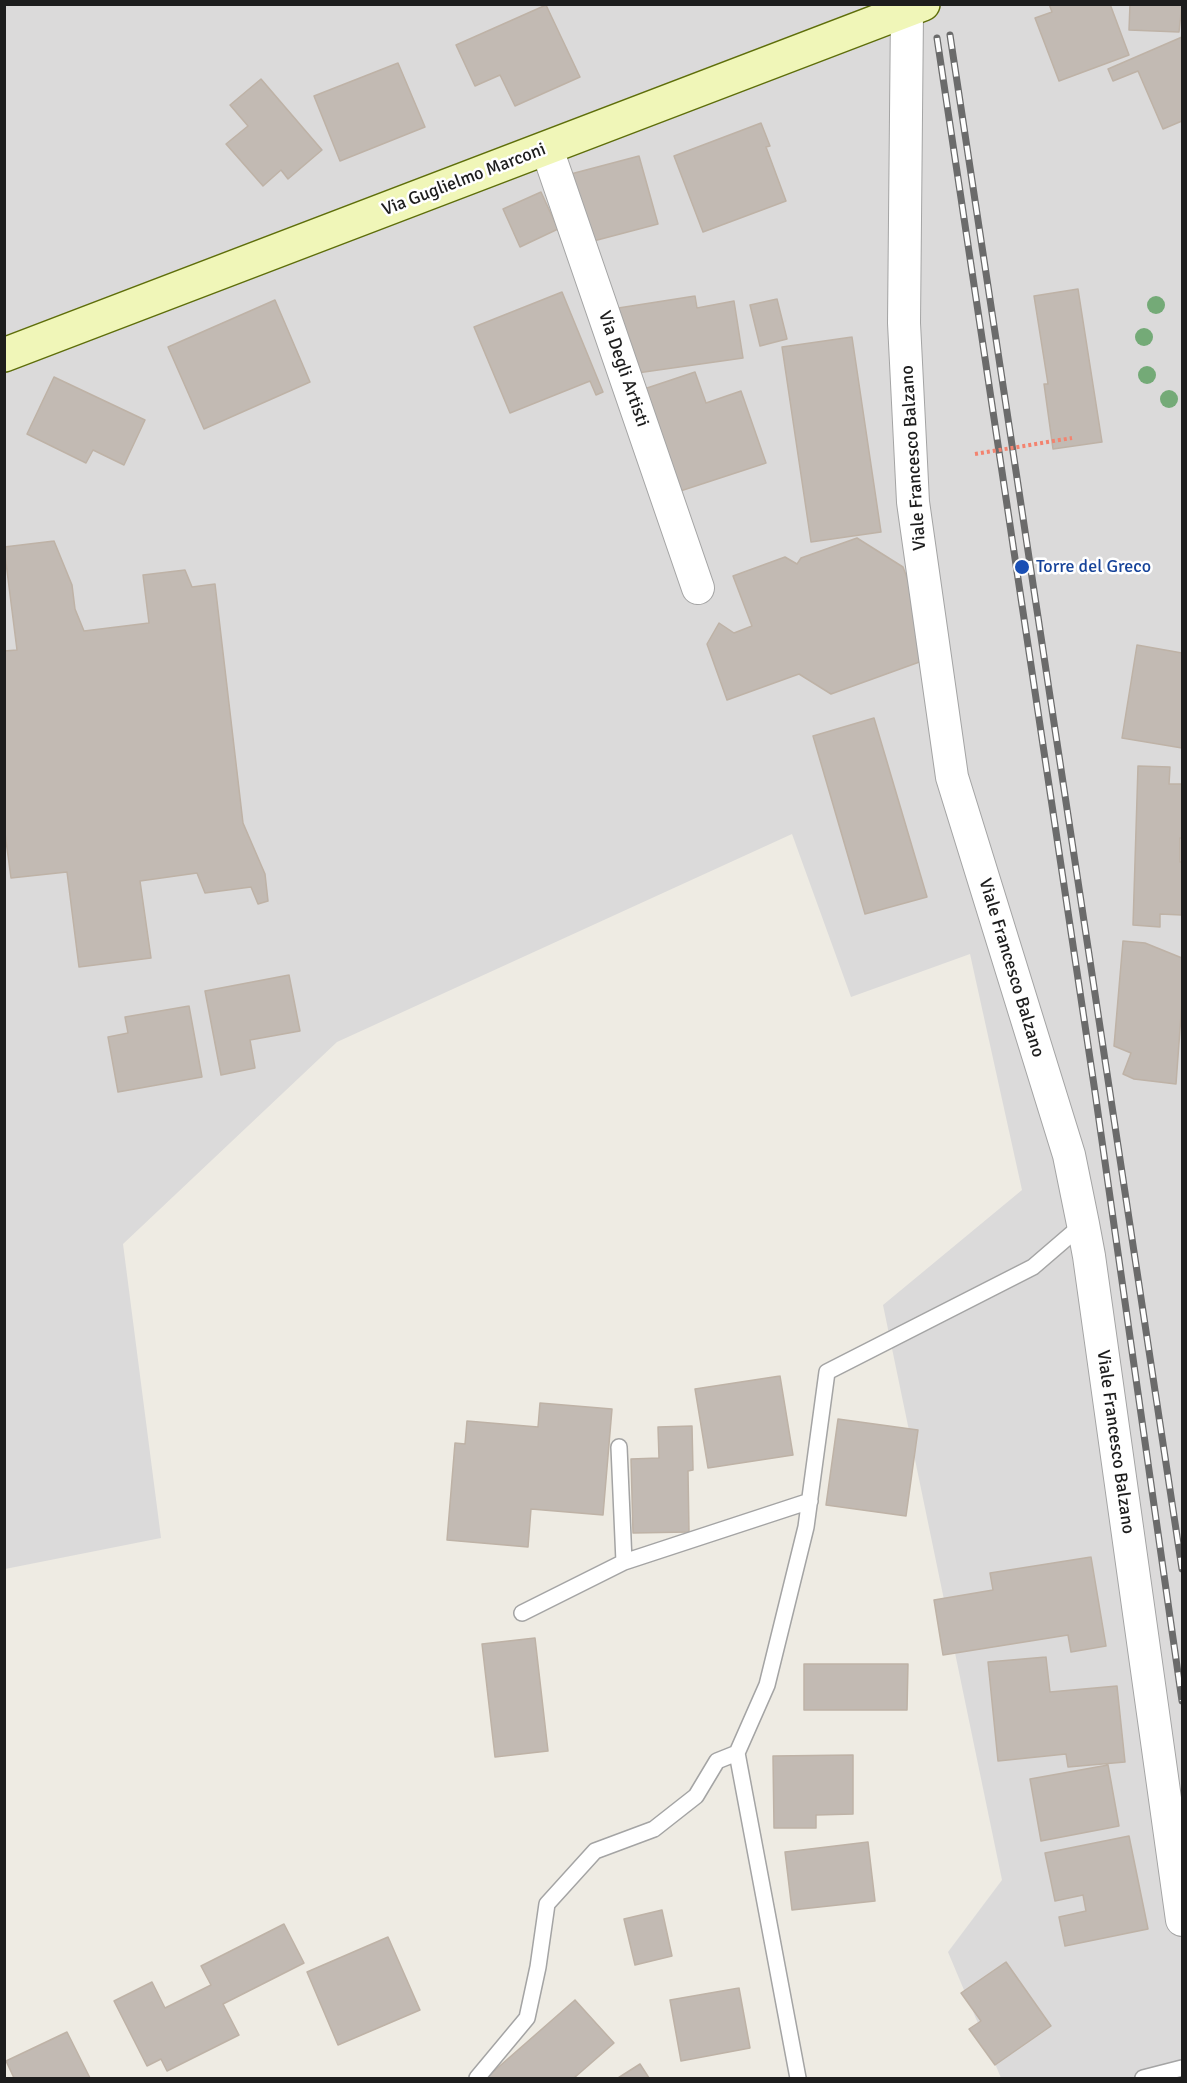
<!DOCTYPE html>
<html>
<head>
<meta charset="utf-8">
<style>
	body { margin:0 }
	#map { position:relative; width:1187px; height:2083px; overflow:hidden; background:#eeebe3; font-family:Signika,sans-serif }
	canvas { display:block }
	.frame { position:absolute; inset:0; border:6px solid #1d1d1d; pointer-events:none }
</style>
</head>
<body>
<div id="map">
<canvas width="1187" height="2083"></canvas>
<div class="frame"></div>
</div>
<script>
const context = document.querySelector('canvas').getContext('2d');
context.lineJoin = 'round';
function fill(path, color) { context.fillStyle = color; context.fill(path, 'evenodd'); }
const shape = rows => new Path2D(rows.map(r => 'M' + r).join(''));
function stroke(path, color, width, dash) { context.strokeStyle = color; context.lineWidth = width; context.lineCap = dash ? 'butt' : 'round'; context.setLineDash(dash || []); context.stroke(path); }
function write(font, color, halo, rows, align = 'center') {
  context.font = font + ' Signika,sans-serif'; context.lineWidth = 5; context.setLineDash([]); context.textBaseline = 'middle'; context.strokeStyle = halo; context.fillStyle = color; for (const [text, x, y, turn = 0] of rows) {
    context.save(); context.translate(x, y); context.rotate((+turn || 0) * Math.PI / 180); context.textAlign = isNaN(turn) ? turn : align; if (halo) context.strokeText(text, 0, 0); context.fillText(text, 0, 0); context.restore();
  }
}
const residential = shape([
	[5,5,1182,5,1182,2078,1001,2078,948,1952,1002,1880,883,1305,1022,1190,970,954,851,997,792,834,337,1042,123,1244,161,1538,5,1569]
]);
const building = shape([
	[1049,4,1110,4,1129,55,1059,81,1035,18,1052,12,1049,4],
	[1130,4,1182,4,1179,32,1129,30,1130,4],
	[546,5,580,77,515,106,500,75,475,86,456,45,546,5],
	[1182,37,1182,121,1163,129,1138,71,1113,81,1108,69,1182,37],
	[398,63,425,127,340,161,314,96,398,63],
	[261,79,322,150,288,179,281,170,263,186,226,144,248,126,230,105,261,79],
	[761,123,770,146,766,147,786,201,703,232,674,156,761,123],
	[639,156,658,224,586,243,567,175,639,156],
	[541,192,558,229,520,247,503,209,541,192],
	[1078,289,1102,442,1053,449,1044,384,1048,384,1034,296,1078,289],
	[562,292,603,392,596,395,590,381,510,413,474,327,562,292],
	[695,296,697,308,734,301,743,358,623,375,612,309,695,296],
	[777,299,787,339,760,346,750,305,777,299],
	[275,300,310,382,204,429,168,347,275,300],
	[852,337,881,532,811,542,782,347,852,337],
	[695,372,706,403,741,391,766,463,662,497,632,393,695,372],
	[54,377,145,420,124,465,93,450,86,463,27,434,54,377],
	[857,538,903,567,936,656,831,694,799,674,727,700,707,644,719,623,734,633,752,626,733,576,785,557,797,564,801,558,857,538],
	[54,541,72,585,75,609,84,631,149,623,143,575,185,570,192,587,215,584,243,823,265,874,268,901,258,904,251,887,205,893,197,873,140,881,151,958,79,967,67,872,11,878,4,826,4,651,17,650,4,547,54,541],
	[1137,645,1182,653,1182,748,1122,738,1137,645],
	[874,718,927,897,865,914,813,736,874,718],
	[1138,766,1170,767,1169,784,1182,784,1182,838,1180,838,1180,862,1182,862,1182,915,1160,914,1160,927,1133,925,1138,766],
	[1123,941,1145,943,1182,958,1182,1002,1176,1084,1134,1079,1123,1074,1131,1053,1114,1046,1123,941],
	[289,975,300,1031,250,1040,255,1068,221,1075,205,991,289,975],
	[189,1006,202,1077,118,1092,108,1037,128,1033,125,1017,189,1006],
	[780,1376,793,1455,708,1468,695,1389,780,1376],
	[540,1403,612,1409,603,1515,531,1509,528,1547,447,1540,455,1443,465,1444,467,1421,538,1427,540,1403],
	[838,1419,918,1430,906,1516,826,1505,838,1419],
	[692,1426,693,1470,688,1471,689,1532,633,1533,631,1459,659,1458,658,1427,692,1426],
	[1091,1557,1106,1646,1071,1652,1068,1635,943,1655,934,1600,993,1590,990,1573,1091,1557],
	[535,1638,548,1751,495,1757,482,1644,535,1638],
	[1046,1657,1050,1692,1117,1686,1125,1762,1068,1767,1066,1754,998,1761,988,1662,1046,1657],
	[804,1664,908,1664,907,1710,804,1710,804,1664],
	[853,1755,853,1814,816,1815,816,1828,774,1828,773,1756,853,1755],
	[1108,1765,1119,1826,1041,1841,1030,1779,1108,1765],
	[1129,1836,1148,1929,1065,1946,1059,1917,1086,1911,1083,1895,1055,1901,1045,1853,1129,1836],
	[868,1842,875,1901,792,1910,785,1852,868,1842],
	[662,1910,672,1956,635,1965,624,1919,662,1910],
	[284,1924,304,1963,223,2004,239,2035,167,2071,161,2059,147,2066,114,2001,152,1982,165,2008,211,1985,201,1966,284,1924],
	[388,1937,420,2010,338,2045,307,1972,388,1937],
	[1006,1962,1051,2026,995,2065,969,2029,981,2021,961,1993,1006,1962],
	[739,1988,750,2048,681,2061,670,2000,739,1988],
	[575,2000,614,2043,574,2078,486,2078,575,2000],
	[67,2032,90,2078,14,2078,6,2061,67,2032],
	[640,2064,649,2078,618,2078,640,2064]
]);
const lane = shape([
	[619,1447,624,1562],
	[522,1613,624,1562,810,1501],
	[477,2078,527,2018,538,1967,547,1904,595,1851,654,1829,696,1796,717,1761,737,1753],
	[798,2078,737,1753,767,1685,806,1527,827,1372,1033,1267,1083,1224],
	[1143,2078,1182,2068]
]);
const street = shape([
	[907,11,904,323,913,502,952,777,1069,1155,1083,1224,1089,1256,1182,1920],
	[547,149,698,588]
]);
const secondary = shape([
	[4,355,923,4]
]);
const rail = shape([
	[950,35,1182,1569],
	[937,38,1095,1092,1182,1701]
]);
const pathBridge = shape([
	[975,454,1072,438]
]);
const trees = [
	[1156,305],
	[1144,337],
	[1147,375],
	[1169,399]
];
const markers = [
	[1022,567,8,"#1a4fb4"]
];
const streetNames = [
	["Via Guglielmo Marconi",464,180,-21],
	["Via Degli Artisti",623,369,71],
	["Viale Francesco Balzano",914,458,-94],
	["Viale Francesco Balzano",1011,968,73],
	["Viale Francesco Balzano",1115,1442,82]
];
const transitNames = [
	["Torre del Greco",1036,567]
];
fill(residential, '#dbdada');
fill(building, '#c2bab3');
stroke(building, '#beb2a6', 1.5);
stroke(lane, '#a4a4a4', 18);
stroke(street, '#a4a4a4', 34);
stroke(secondary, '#5e6e0a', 36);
stroke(lane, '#fff', 15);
stroke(street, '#fff', 32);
stroke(secondary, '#f0f6b8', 33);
stroke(rail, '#6b6b6b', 7);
stroke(rail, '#fff', 4.5, [14]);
stroke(pathBridge, '#f3836f', 4, [3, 3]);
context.fillStyle = '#74aa77';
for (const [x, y] of trees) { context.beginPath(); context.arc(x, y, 9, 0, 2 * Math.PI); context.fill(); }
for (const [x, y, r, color] of markers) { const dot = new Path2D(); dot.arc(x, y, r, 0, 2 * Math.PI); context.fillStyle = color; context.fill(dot); stroke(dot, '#fff', 2); }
write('18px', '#1d1d1d', '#fff', streetNames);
write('18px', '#164399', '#fff', transitNames, 'left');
</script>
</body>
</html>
